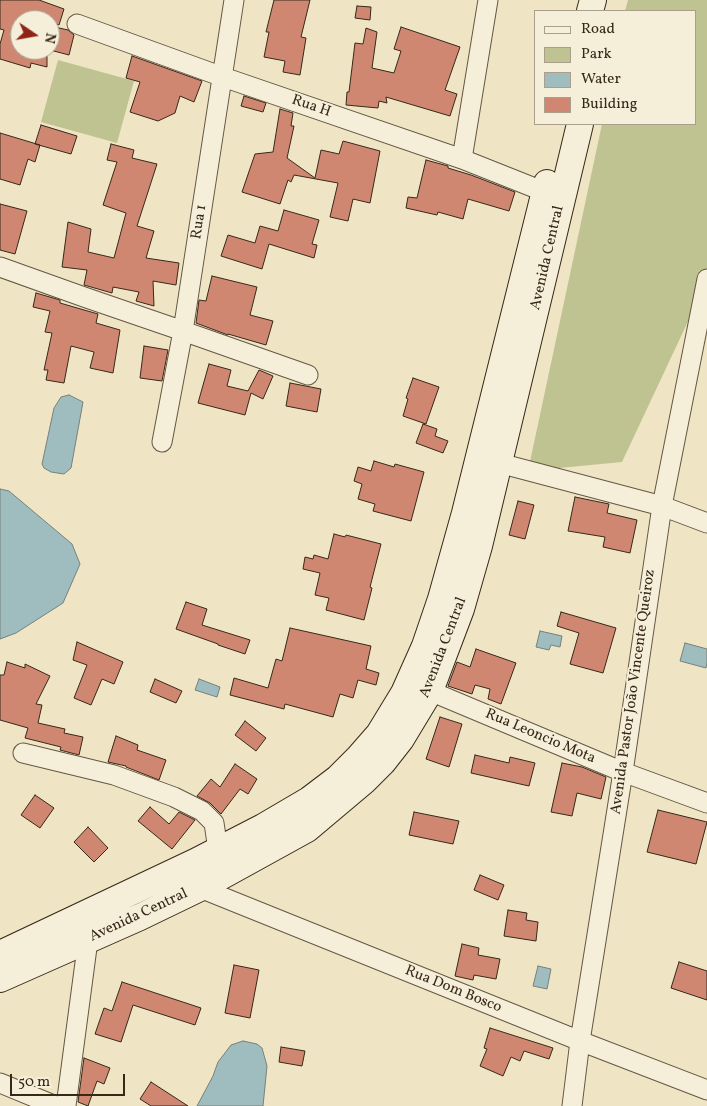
<!DOCTYPE html>
<html>
<head>
<meta charset="utf-8">
<style>
	body { margin:0 }
	#map { position:relative; width:707px; height:1106px; overflow:hidden; background:#efe5c5; font-family:Vollkorn,serif }
	canvas { display:block }
	.legend { position:absolute; left:534px; top:10px; width:162px; height:115px; box-sizing:border-box; background:#f5eed9; border:1px solid #a99f8c; margin:0; padding:6px 9px; list-style:none; font-size:15px; color:#372818 }
	.legend li { display:flex; align-items:center; gap:10px; height:25px }
	.legend b { width:25px; border:1px solid #a99f8c }
	.north { position:absolute; left:10px; top:10px; width:50px; height:50px; box-sizing:border-box; background:#f5eed9; border:1px solid #a99f8c; border-radius:50%; rotate:102deg; font-size:14px; font-weight:700; line-height:20px; text-align:center; color:#372818 }
	.north::after { content:''; display:block; margin:auto; width:18px; height:22px; background:#8f2418; clip-path:polygon(50% 0,100% 100%,50% 72%,0 100%) }
	.scale { position:absolute; left:10px; top:1074px; width:115px; height:22px; box-sizing:border-box; border:2px solid #372818; border-top:0; padding-left:6px; font-size:15px; line-height:18px; white-space:nowrap; color:#372818; -webkit-text-stroke:4px #f5eed9; paint-order:stroke }
</style>
</head>
<body>
<div id="map">
<canvas width="707" height="1106"></canvas>
<ul class="legend">
<li><b style="height:6px;background:#f5eed9"></b>Road</li>
<li><b style="height:14px;background:#bfc391"></b>Park</li>
<li><b style="height:14px;background:#9fbcbf"></b>Water</li>
<li><b style="height:14px;background:#cf8771"></b>Building</li>
</ul>
<div class="north">N</div>
<div class="scale">50 m</div>
</div>
<script>
const context = document.querySelector('canvas').getContext('2d');
context.lineJoin = 'round';
function fill(path, color) { context.fillStyle = color; context.fill(path, 'evenodd'); }
const shape = rows => new Path2D(rows.map(r => 'M' + r).join(''));
function stroke(path, color, width, dash) { context.strokeStyle = color; context.lineWidth = width; context.lineCap = dash ? 'butt' : 'round'; context.setLineDash(dash || []); context.stroke(path); }
function write(font, color, halo, rows, align = 'center') {
  context.font = font + ' Vollkorn,serif'; context.lineWidth = 4; context.setLineDash([]); context.textBaseline = 'middle'; context.strokeStyle = halo; context.fillStyle = color; for (const [text, x, y, turn = 0] of rows) {
    context.save(); context.translate(x, y); context.rotate((+turn || 0) * Math.PI / 180); context.textAlign = isNaN(turn) ? turn : align; if (halo) context.strokeText(text, 0, 0); context.fillText(text, 0, 0); context.restore();
  }
}
const green = shape([
	[628,0,707,0,707,281,622,462,528,471,602,124,696,124,696,11,625,11],
	[58,60,134,81,117,143,41,122]
]);
const water = shape([
	[69,395,83,402,71,468,64,474,51,472,44,468,42,464,54,408,61,397,69,395],
	[0,489,9,491,72,544,80,564,63,603,16,633,0,639,0,489],
	[540,631,562,636,560,647,551,645,549,650,536,647,540,631],
	[685,643,707,649,707,663,706,668,680,661,685,643],
	[199,679,220,687,217,697,195,690,199,679],
	[538,966,551,969,547,989,533,986,538,966],
	[243,1041,257,1044,262,1048,267,1066,263,1106,197,1106,213,1076,218,1062,231,1045,243,1041]
]);
const building = shape([
	[0,0,39,0,64,9,59,25,50,22,50,20,45,20,30,15,29,20,20,20,20,50,47,50,47,67,31,63,30,68,0,59,0,44,4,30,0,29,0,0],
	[274,0,310,0,301,37,306,38,300,75,283,72,285,61,264,57,269,32,266,32,274,0],
	[357,6,371,7,370,20,355,18,357,6],
	[55,27,68,30,74,35,69,55,50,50,55,27],
	[401,27,460,47,445,90,457,94,450,116,386,97,387,103,379,101,378,108,346,105,347,92,349,92,355,43,363,44,366,28,377,32,372,68,394,73,401,51,394,49,401,27],
	[132,56,202,81,194,102,180,96,175,113,158,121,130,112,140,82,126,78,132,56],
	[244,96,266,103,263,112,241,106,244,96],
	[280,109,293,113,291,126,294,126,287,158,315,178,321,150,339,154,343,141,380,151,370,203,353,199,348,221,330,217,338,183,294,175,291,182,288,180,280,204,242,192,255,154,273,152,280,109],
	[41,125,77,136,71,154,35,144,41,125],
	[0,133,40,145,35,162,28,159,20,185,0,179,0,133],
	[111,144,134,150,132,158,157,164,137,226,154,231,146,258,179,263,176,285,153,281,154,306,136,301,139,292,113,287,112,293,84,285,87,270,62,267,68,222,91,229,88,252,114,258,126,213,103,205,117,162,107,160,111,144],
	[426,160,448,166,448,168,471,175,515,192,509,211,468,199,463,219,438,212,437,215,406,208,408,197,417,198,426,160],
	[0,204,27,211,15,254,0,250,0,204],
	[284,210,319,220,312,244,317,245,314,258,269,244,262,269,221,256,228,235,255,243,260,226,278,231,284,210],
	[212,276,257,287,250,315,273,321,266,345,228,334,228,335,196,323,199,300,206,301,212,276],
	[36,293,60,300,60,303,98,314,96,323,120,330,113,373,90,368,94,352,71,346,64,383,46,380,48,370,44,370,52,333,45,332,50,311,33,307,36,293],
	[144,346,168,350,162,381,140,378,144,346],
	[209,364,231,370,227,386,248,391,259,370,273,376,263,399,251,393,245,415,198,403,209,364],
	[413,378,439,387,426,424,403,416,408,399,406,398,413,378],
	[290,383,321,389,317,412,286,406,290,383],
	[423,424,437,429,435,436,448,441,443,453,416,443,423,424],
	[374,461,394,467,395,464,424,472,411,521,373,511,375,504,358,499,362,484,354,481,358,467,371,471,374,461],
	[575,497,609,504,607,513,637,520,630,553,603,547,605,537,568,531,575,497],
	[518,501,534,505,525,539,509,535,518,501],
	[334,534,345,537,346,535,381,544,370,587,372,588,364,620,326,610,329,598,315,595,320,573,303,569,305,557,313,559,314,555,328,559,334,534],
	[186,602,207,609,202,625,250,640,245,654,218,645,218,644,176,629,186,602],
	[561,612,616,628,603,673,570,664,579,633,557,626,561,612],
	[290,628,371,646,366,669,379,673,376,685,358,680,353,698,340,694,333,717,285,704,284,709,230,695,234,678,268,688,276,659,282,661,290,628],
	[77,642,123,662,114,684,102,679,91,705,74,698,87,665,73,660,77,642],
	[476,649,516,663,501,704,488,699,490,689,475,685,472,694,448,686,457,662,470,667,476,649],
	[7,662,25,668,25,664,50,676,36,704,42,705,38,723,65,729,64,733,83,737,79,755,60,750,61,747,25,738,28,728,0,720,0,675,4,675,7,662],
	[155,679,182,691,176,703,150,692,155,679],
	[440,717,462,724,449,767,426,759,440,717],
	[245,721,266,738,256,751,235,735,245,721],
	[116,736,138,745,137,750,166,760,159,780,126,767,126,766,108,762,116,736],
	[475,755,509,763,510,757,535,763,529,786,471,773,475,755],
	[562,763,582,767,606,777,601,799,577,793,572,816,551,812,562,763],
	[235,764,257,779,248,794,240,789,221,814,210,803,197,796,211,779,220,787,235,764],
	[35,795,54,808,40,828,21,815,35,795],
	[150,807,169,824,179,812,195,820,172,849,138,821,150,807],
	[658,810,707,822,696,864,647,852,658,810],
	[414,812,459,821,453,844,409,835,414,812],
	[88,827,108,848,94,862,74,842,88,827],
	[480,875,504,885,498,900,474,890,480,875],
	[508,910,527,913,526,920,538,922,536,941,504,936,508,910],
	[462,944,479,948,478,955,500,959,496,979,474,975,473,980,455,976,462,944],
	[679,962,707,971,707,1000,671,988,679,962],
	[234,965,259,970,250,1018,225,1013,234,965],
	[122,982,201,1008,195,1025,133,1005,121,1042,95,1034,104,1008,112,1011,122,982],
	[490,1028,553,1048,549,1059,524,1051,520,1061,511,1057,503,1076,480,1066,487,1049,484,1048,490,1028],
	[281,1047,305,1051,302,1066,279,1062,281,1047],
	[84,1058,110,1068,104,1084,97,1081,88,1106,78,1102,84,1058],
	[151,1082,188,1106,151,1106,140,1099,151,1082]
]);
const street = shape([
	[77,24,223,77,462,159,545,192],
	[462,159,488,0],
	[0,267,84,297,183,331,308,375],
	[162,442,183,331,234,0],
	[499,463,662,506,707,523],
	[430,691,623,772,707,803],
	[23,753,114,775,174,797,202,811,214,823,218,850],
	[200,888,580,1041,707,1090],
	[0,1083,56,1106],
	[66,1106,88,940],
	[572,1106,580,1041,623,772,662,506,707,279]
]);
const secondary = shape([
	[590,11,593,0],
	[0,954,195,862,263,827,309,800,338,778,358,758,379,734,404,693,425,646,441,599,465,513,547,183],
	[0,979,140,917,200,888,307,829,364,781,383,762,401,739,430,691,461,609,479,546,580,124]
]);
const streetNames = [
	["Rua H",311,107,19],
	["Rua 1",200,222,-81],
	["Avenida Central",548,258,-77],
	["Avenida Central",444,648,-69],
	["Avenida Pastor João Vincente Queiroz",634,692,-82],
	["Rua Leoncio Mota",540,737,23],
	["Avenida Central",139,916,-25],
	["Rua Dom Bosco",453,990,22]
];
fill(green, '#bfc391');
fill(water, '#9fbcbf');
stroke(water, '#75817c', 1);
fill(building, '#cf8771');
stroke(building, '#372818', 1);
stroke(street, '#655743', 21);
stroke(secondary, '#372818', 28);
stroke(street, '#f5eed9', 19);
stroke(secondary, '#f5eed9', 26);
write('15px', '#372818', '#f5eed9', streetNames);
</script>
</body>
</html>
